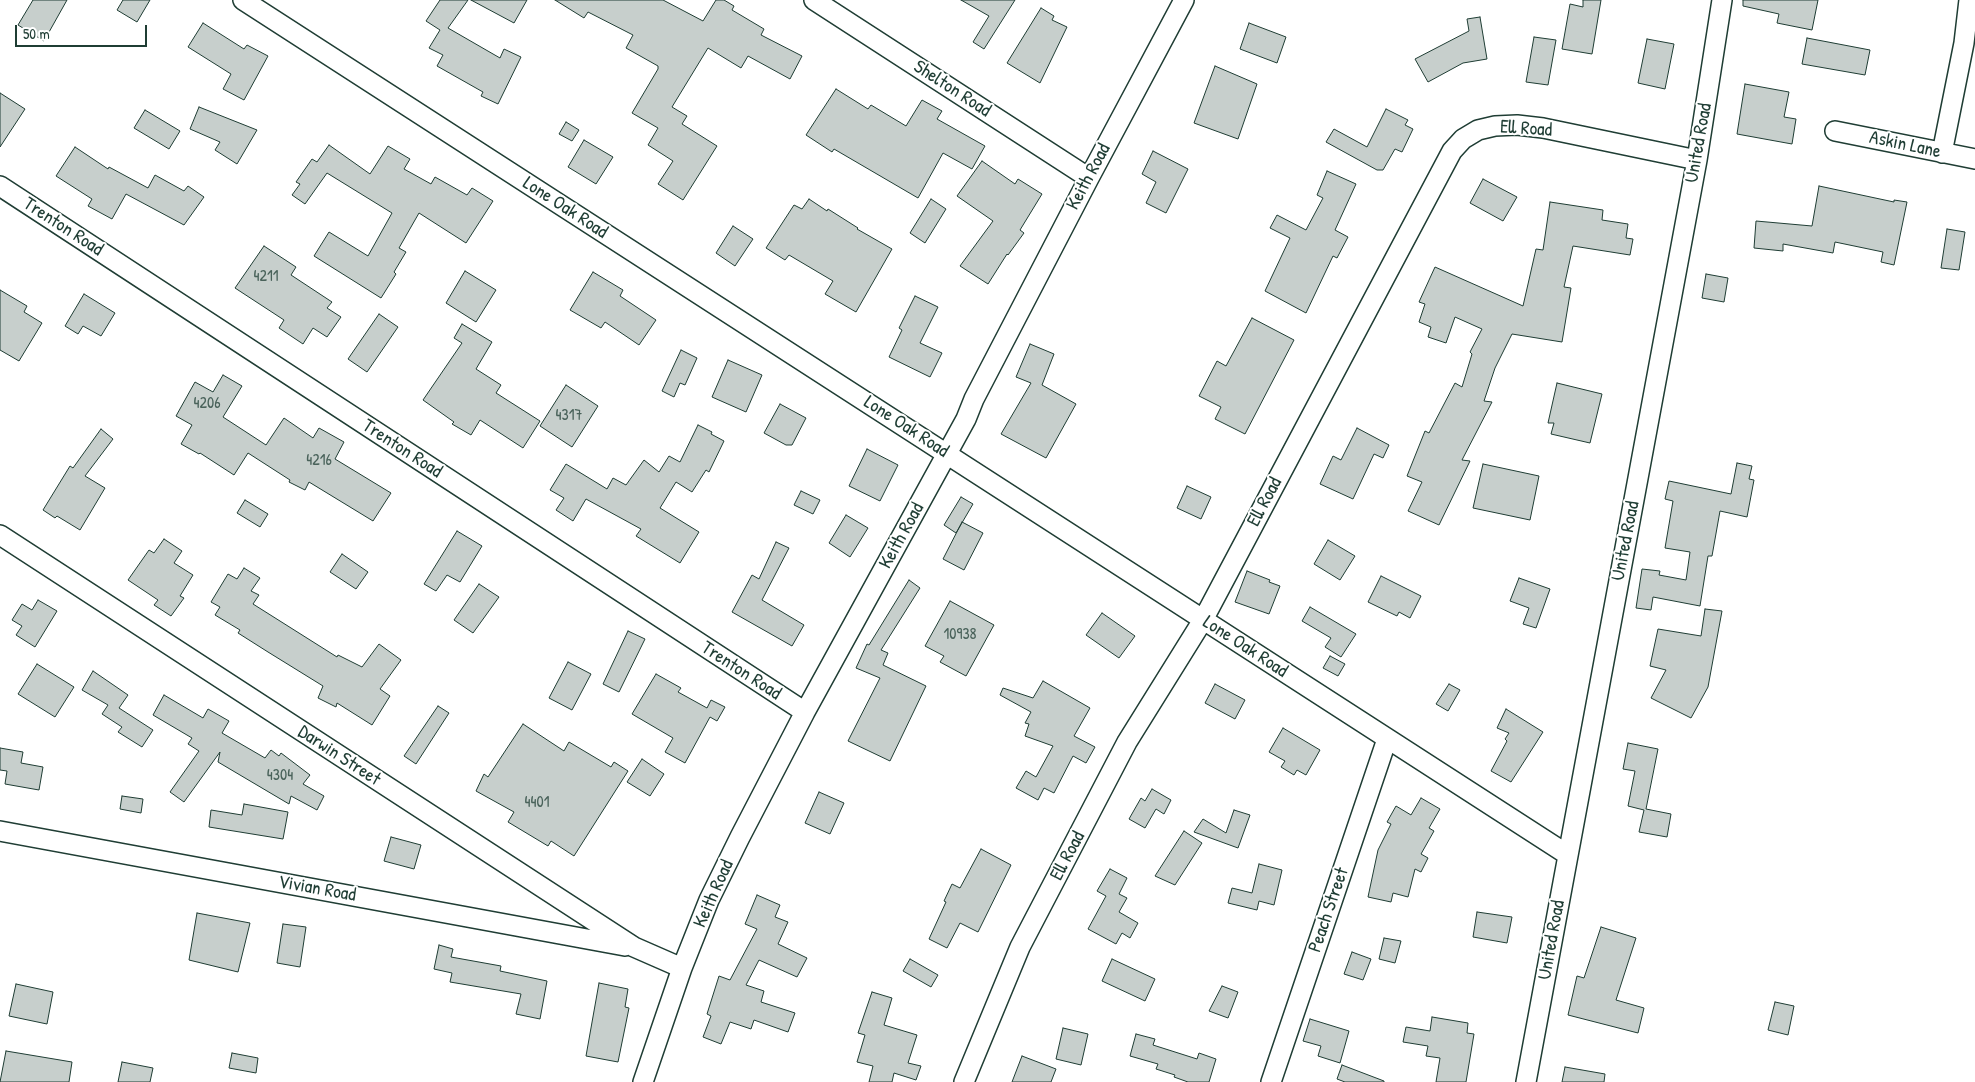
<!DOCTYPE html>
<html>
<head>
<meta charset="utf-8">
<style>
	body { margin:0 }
	#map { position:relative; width:1975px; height:1082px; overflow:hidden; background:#fff; font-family:"Patrick Hand",sans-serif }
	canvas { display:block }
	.scale { position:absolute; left:15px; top:25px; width:132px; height:22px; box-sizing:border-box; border:2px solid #1f3d34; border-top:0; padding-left:6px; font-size:15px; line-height:18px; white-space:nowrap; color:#1f3d34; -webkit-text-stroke:4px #fff; paint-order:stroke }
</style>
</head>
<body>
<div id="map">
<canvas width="1975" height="1082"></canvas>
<div class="scale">50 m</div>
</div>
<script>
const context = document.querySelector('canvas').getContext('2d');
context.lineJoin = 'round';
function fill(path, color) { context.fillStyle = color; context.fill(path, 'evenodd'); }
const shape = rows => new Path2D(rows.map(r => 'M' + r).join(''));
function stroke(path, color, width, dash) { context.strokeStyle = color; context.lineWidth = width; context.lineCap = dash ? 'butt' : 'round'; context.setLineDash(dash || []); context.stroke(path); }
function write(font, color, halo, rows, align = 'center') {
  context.font = font + ' "Patrick Hand",sans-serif'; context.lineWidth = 4; context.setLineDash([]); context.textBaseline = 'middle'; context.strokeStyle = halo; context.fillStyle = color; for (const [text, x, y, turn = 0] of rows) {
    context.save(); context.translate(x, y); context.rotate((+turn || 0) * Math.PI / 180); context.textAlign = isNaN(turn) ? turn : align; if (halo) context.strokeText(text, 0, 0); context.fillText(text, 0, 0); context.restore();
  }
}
const building = shape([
	[33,0,67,0,44,41,18,25,33,0],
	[123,0,150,0,137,22,117,10,123,0],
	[440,0,468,0,448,28,500,58,504,49,521,57,498,104,481,96,483,92,437,66,443,55,429,48,440,30,426,21,440,0],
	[471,0,527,0,514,23,471,0],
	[555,0,663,0,703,21,716,0,724,0,734,6,732,10,764,29,761,35,802,56,790,79,748,56,741,68,708,48,672,107,687,116,682,124,717,146,683,200,658,184,673,161,648,145,658,128,632,113,658,69,658,66,626,48,633,35,588,12,584,18,555,0],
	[961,0,1015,0,984,49,973,42,989,16,961,0],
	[1583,0,1601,0,1592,54,1562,49,1570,4,1583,7,1583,0],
	[1743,0,1818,0,1812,30,1777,23,1779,14,1743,6,1743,0],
	[1041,8,1054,16,1052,20,1067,27,1040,83,1007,63,1041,8],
	[1480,17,1487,59,1463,63,1428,82,1415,59,1469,31,1467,19,1480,17],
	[203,23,244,49,247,45,268,56,244,100,223,89,231,74,188,47,203,23],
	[1249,23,1286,37,1277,63,1240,49,1249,23],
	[1534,37,1556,40,1548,85,1526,82,1534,37],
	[1807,38,1870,50,1865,75,1802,64,1807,38],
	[1647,39,1674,44,1665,89,1638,83,1647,39],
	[1215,66,1257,84,1238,139,1194,123,1215,66],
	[1745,84,1789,92,1784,117,1796,119,1792,144,1737,134,1745,84],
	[836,89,868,109,871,105,906,126,922,100,942,111,937,119,985,146,972,169,943,153,918,198,834,149,832,152,806,135,836,89],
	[0,93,25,109,0,147,0,93],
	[199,107,257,130,237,164,215,150,220,142,190,129,199,107],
	[1386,109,1408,120,1405,125,1413,129,1402,152,1395,149,1383,170,1377,170,1326,142,1334,129,1367,147,1386,109],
	[145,110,180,131,169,149,134,128,145,110],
	[566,122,579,130,572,141,559,134,566,122],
	[584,140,613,157,596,184,568,167,584,140],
	[329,145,370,174,388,146,410,159,404,169,431,184,435,177,467,195,472,188,493,201,466,243,419,213,399,248,406,252,394,272,396,274,381,298,314,256,329,232,368,256,392,213,327,173,305,204,292,195,300,184,296,182,312,159,317,162,329,145],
	[75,147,108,169,109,167,148,188,155,175,184,191,188,186,204,197,184,225,126,194,112,219,88,206,92,199,56,176,75,147],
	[1153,151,1188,169,1166,213,1146,203,1156,182,1142,174,1153,151],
	[982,161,1015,184,1018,179,1042,194,1020,230,1024,233,1008,255,1007,254,988,284,960,266,993,221,957,196,982,161],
	[1327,171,1356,184,1335,230,1348,237,1337,258,1333,256,1306,313,1265,291,1290,238,1270,228,1277,215,1306,230,1323,198,1317,195,1327,171],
	[1483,179,1517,197,1503,221,1470,203,1483,179],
	[1819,186,1894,202,1894,200,1907,202,1894,265,1881,262,1883,252,1835,242,1833,253,1783,244,1783,251,1754,248,1756,221,1812,226,1819,186],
	[809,199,827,211,828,209,858,228,857,229,892,249,856,312,825,294,833,281,789,255,785,260,766,248,794,205,802,209,809,199],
	[931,199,946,209,925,243,910,233,931,199],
	[1550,202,1603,210,1602,220,1628,224,1626,238,1633,239,1630,255,1573,246,1564,287,1571,288,1562,342,1512,334,1495,368,1484,401,1492,402,1462,460,1470,461,1439,525,1408,511,1422,482,1407,476,1425,431,1429,433,1455,383,1462,387,1472,354,1470,352,1482,329,1455,317,1446,343,1428,337,1431,327,1419,322,1425,304,1419,302,1435,267,1523,306,1536,249,1543,250,1550,202],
	[733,226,753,239,735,266,716,253,733,226],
	[1947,229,1965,232,1959,270,1941,268,1947,229],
	[264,246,296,267,291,275,332,302,327,308,341,317,327,337,313,328,303,344,279,328,284,320,235,288,264,246],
	[465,271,496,290,476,322,446,303,465,271],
	[593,272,623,290,620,296,656,320,639,345,605,322,601,328,570,310,593,272],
	[1706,274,1728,278,1724,302,1702,298,1706,274],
	[0,290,27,306,24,312,42,323,19,361,0,350,0,290],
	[84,294,115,313,101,336,83,326,78,334,65,326,84,294],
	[915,296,938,307,920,343,942,353,930,377,889,357,902,330,899,328,915,296],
	[379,314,398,327,367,372,348,359,379,314],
	[1252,318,1294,340,1245,434,1215,419,1221,407,1199,396,1217,361,1226,366,1252,318],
	[462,324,492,342,476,369,501,385,496,393,540,421,523,448,480,420,471,435,452,424,454,422,423,400,462,343,454,338,462,324],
	[1030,344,1054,354,1042,385,1076,404,1046,458,1001,434,1031,383,1016,377,1030,344],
	[681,350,697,358,685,385,680,383,674,397,662,391,681,350],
	[728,360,762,375,746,412,712,397,728,360],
	[223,375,242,386,223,417,266,445,284,418,313,438,319,428,344,442,335,459,391,493,373,521,309,482,305,490,289,482,290,480,248,453,234,475,200,453,199,454,181,444,192,425,176,416,195,382,213,392,223,375],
	[1557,383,1602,394,1590,443,1551,434,1554,423,1548,423,1557,383],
	[566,385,598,406,572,447,540,426,566,385],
	[780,404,806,418,792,445,786,445,764,433,780,404],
	[698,425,712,432,711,434,724,441,709,472,706,470,692,492,676,482,660,508,699,532,680,563,636,536,641,529,586,499,573,521,556,510,564,498,550,490,566,464,607,489,613,478,626,485,644,460,659,472,669,456,680,462,698,425],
	[1357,428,1389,445,1383,458,1374,454,1353,499,1320,484,1333,456,1341,460,1357,428],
	[101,429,113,439,85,476,105,488,80,530,57,516,55,518,43,510,70,466,73,468,101,429],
	[867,449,898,465,880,501,849,486,867,449],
	[1737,463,1752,466,1749,479,1754,480,1747,517,1720,511,1712,556,1708,556,1700,606,1653,597,1651,610,1636,608,1642,569,1660,571,1659,575,1686,580,1690,552,1665,548,1673,501,1665,499,1669,481,1731,494,1737,463],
	[1483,464,1539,476,1530,520,1473,508,1483,464],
	[1187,486,1211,497,1201,519,1177,508,1187,486],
	[801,491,820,500,813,514,794,505,801,491],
	[961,497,973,504,956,533,944,525,961,497],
	[245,500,268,514,260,527,237,513,245,500],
	[846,515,868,528,850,557,829,543,846,515],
	[962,522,983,533,964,570,943,559,962,522],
	[457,531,482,546,460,582,447,575,436,591,424,584,457,531],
	[164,539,182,551,174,563,193,575,180,596,184,598,171,616,154,605,158,600,128,580,149,550,154,553,164,539],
	[1328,540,1355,556,1340,580,1314,564,1328,540],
	[776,542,789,548,762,600,804,625,792,646,732,612,752,575,759,579,776,542],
	[342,554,368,572,356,589,330,572,342,554],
	[244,568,260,578,251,591,259,595,253,604,337,657,338,655,362,667,379,644,401,660,380,689,390,696,372,725,337,703,336,707,318,698,323,686,268,652,238,633,240,630,215,615,220,607,211,602,228,574,237,579,244,568],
	[1247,571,1270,580,1269,582,1280,586,1269,614,1235,602,1247,571],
	[1381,576,1421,596,1410,618,1399,612,1397,616,1368,602,1381,576],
	[1519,578,1550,589,1536,628,1523,624,1529,608,1510,601,1519,578],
	[909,580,920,588,881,650,888,653,883,665,926,686,890,761,848,741,880,678,856,668,867,644,869,645,909,580],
	[479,584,499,597,473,633,454,620,479,584],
	[38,600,57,611,35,647,16,635,22,626,12,620,22,604,32,610,38,600],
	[950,601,994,625,966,676,940,662,944,656,925,646,950,601],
	[1310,607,1356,634,1341,657,1325,647,1331,638,1302,621,1310,607],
	[1705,609,1722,611,1708,687,1691,718,1651,698,1666,670,1650,666,1658,629,1701,636,1705,609],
	[1102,613,1135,636,1119,658,1086,635,1102,613],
	[628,631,645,639,619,692,603,684,628,631],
	[1330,656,1345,664,1338,676,1323,668,1330,656],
	[568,662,591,674,572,710,549,698,568,662],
	[37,664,74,687,55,717,18,694,37,664],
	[93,671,128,695,119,708,153,730,142,747,118,732,122,727,102,714,108,705,82,690,93,671],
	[656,674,681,688,678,692,707,708,711,700,725,707,717,721,710,717,685,763,665,752,673,738,632,714,656,674],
	[1043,681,1090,708,1074,736,1095,747,1086,763,1073,756,1054,793,1044,788,1038,800,1016,788,1026,771,1036,777,1053,746,1025,736,1029,724,1025,723,1031,712,1000,695,1003,688,1033,698,1043,681],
	[1215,684,1245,700,1235,719,1205,703,1215,684],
	[1449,684,1460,690,1448,711,1436,704,1449,684],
	[164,695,203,718,208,709,229,721,222,733,265,758,271,750,279,756,281,753,310,775,303,784,324,796,317,810,291,796,289,804,218,762,220,752,184,802,170,792,199,751,188,744,192,738,153,715,164,695],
	[438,706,449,713,416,764,404,756,438,706],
	[1506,709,1543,732,1511,782,1491,771,1507,741,1505,739,1509,733,1497,728,1506,709],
	[523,724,564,751,569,742,611,767,614,762,628,771,574,856,551,841,548,846,508,822,514,812,476,791,484,774,488,777,523,724],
	[1283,728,1320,750,1306,775,1297,770,1294,775,1281,767,1285,761,1269,752,1283,728],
	[1628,743,1658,749,1646,809,1671,814,1667,837,1639,832,1644,810,1628,806,1635,771,1623,769,1628,743],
	[0,748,23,752,21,763,43,767,39,790,5,784,7,771,0,770,0,748],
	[642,759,664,774,650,796,627,782,642,759],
	[1152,789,1171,800,1164,814,1156,809,1145,828,1129,819,1141,798,1145,801,1152,789],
	[819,792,844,803,830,834,805,823,819,792],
	[122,796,143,799,141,813,120,809,122,796],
	[1421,798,1440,809,1429,828,1434,831,1421,854,1428,858,1421,872,1415,869,1408,897,1393,893,1391,902,1368,897,1378,850,1391,824,1387,822,1396,806,1411,815,1421,798],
	[244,804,288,812,283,839,209,827,211,810,242,815,244,804],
	[1234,810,1250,815,1238,848,1194,832,1203,819,1226,833,1234,810],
	[1184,831,1202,843,1175,885,1155,876,1184,831],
	[391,837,421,845,414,869,384,861,391,837],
	[981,849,1011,865,978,932,960,923,947,948,929,939,946,902,944,901,952,884,960,888,981,849],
	[1259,864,1282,870,1274,905,1259,901,1257,910,1228,903,1232,888,1252,893,1259,864],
	[1110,869,1127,878,1119,894,1127,898,1119,912,1138,923,1130,938,1122,933,1116,944,1088,929,1106,896,1097,891,1110,869],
	[757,895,780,905,775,917,788,922,778,944,807,958,797,977,759,960,746,985,764,991,761,1002,795,1013,788,1032,754,1020,751,1029,730,1022,721,1044,703,1037,711,1016,707,1014,719,976,730,980,757,929,745,924,757,895],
	[1477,912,1512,917,1507,943,1473,937,1477,912],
	[197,913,250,923,238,972,189,960,197,913],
	[283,924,306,927,300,967,277,963,283,924],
	[1601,927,1636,938,1616,1000,1644,1008,1638,1033,1568,1015,1577,976,1584,978,1601,927],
	[1384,938,1401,941,1395,963,1379,959,1384,938],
	[439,945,453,949,451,957,501,966,500,971,547,981,540,1019,516,1014,521,994,450,982,452,973,434,969,439,945],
	[1352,952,1371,959,1363,980,1344,974,1352,952],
	[910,959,938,975,931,987,903,971,910,959],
	[1112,959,1155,979,1145,1001,1102,981,1112,959],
	[599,983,628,989,625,1007,629,1008,618,1062,586,1056,599,983],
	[16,984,53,992,47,1024,9,1016,16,984],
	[1222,986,1238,992,1228,1018,1209,1011,1222,986],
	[872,992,892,998,884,1025,917,1035,908,1063,921,1066,916,1080,894,1073,892,1082,869,1082,873,1066,857,1062,865,1035,858,1033,872,992],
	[1775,1002,1794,1006,1788,1035,1768,1030,1775,1002],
	[1432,1017,1468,1023,1467,1033,1474,1034,1466,1082,1436,1082,1440,1058,1426,1056,1428,1046,1403,1042,1406,1027,1430,1031,1432,1017],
	[1310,1019,1349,1031,1340,1063,1318,1056,1321,1046,1303,1041,1310,1019],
	[1063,1028,1088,1034,1081,1065,1056,1059,1063,1028],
	[1136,1034,1155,1039,1153,1045,1197,1059,1199,1053,1216,1059,1209,1082,1188,1082,1174,1077,1175,1075,1156,1069,1158,1064,1130,1056,1136,1034],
	[6,1051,72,1062,69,1082,0,1082,6,1051],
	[232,1053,258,1058,256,1073,229,1068,232,1053],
	[1022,1056,1056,1069,1051,1082,1012,1082,1022,1056],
	[122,1062,153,1068,150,1082,118,1082,122,1062],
	[1342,1065,1384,1081,1384,1082,1345,1082,1337,1079,1342,1065],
	[1565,1067,1605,1074,1604,1082,1562,1082,1565,1067]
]);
const street = shape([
	[243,0,1568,855],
	[814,0,1089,178],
	[1835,131,1975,159],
	[1942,153,1964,43,1969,0],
	[0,186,805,712],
	[0,535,634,947,682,968],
	[0,831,625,946],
	[643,1082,682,968,709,900,740,837,805,712,966,419,974,399,1089,178,1184,0],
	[964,1082,1020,947,1127,742,1203,620,1452,151,1463,139,1478,130,1495,126,1517,125,1543,128,1697,160],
	[1271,1082,1387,739],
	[1526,1082,1697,160,1722,0]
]);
const numberNames = [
	["4211",266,277],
	["4206",207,404],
	["4317",569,416],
	["4216",319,461],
	["10938",960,635],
	["4304",280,776],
	["4401",537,803]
];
const streetNames = [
	["Shelton Road",952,89,33],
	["Ell Road",1526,129,4],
	["United Road",1699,143,-80],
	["Askin Lane",1905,145,12],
	["Keith Road",1089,177,-62],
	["Lone Oak Road",565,208,33],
	["Trenton Road",63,227,33],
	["Lone Oak Road",906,427,33],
	["Trenton Road",402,449,33],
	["Ell Road",1265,502,-62],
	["Keith Road",902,536,-61],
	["United Road",1626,541,-79],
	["Lone Oak Road",1245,647,33],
	["Trenton Road",741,671,33],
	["Darwin Street",339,756,33],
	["Ell Road",1068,856,-62],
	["Vivian Road",317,889,10],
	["Keith Road",714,894,-66],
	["Peach Street",1329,910,-71],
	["United Road",1552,940,-80]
];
fill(building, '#c7cfcc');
stroke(building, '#1f3d34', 1);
stroke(street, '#1f3d34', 22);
stroke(street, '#fff', 19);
write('16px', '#49625a', null, numberNames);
write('19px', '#1f3d34', '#fff', streetNames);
</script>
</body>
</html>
